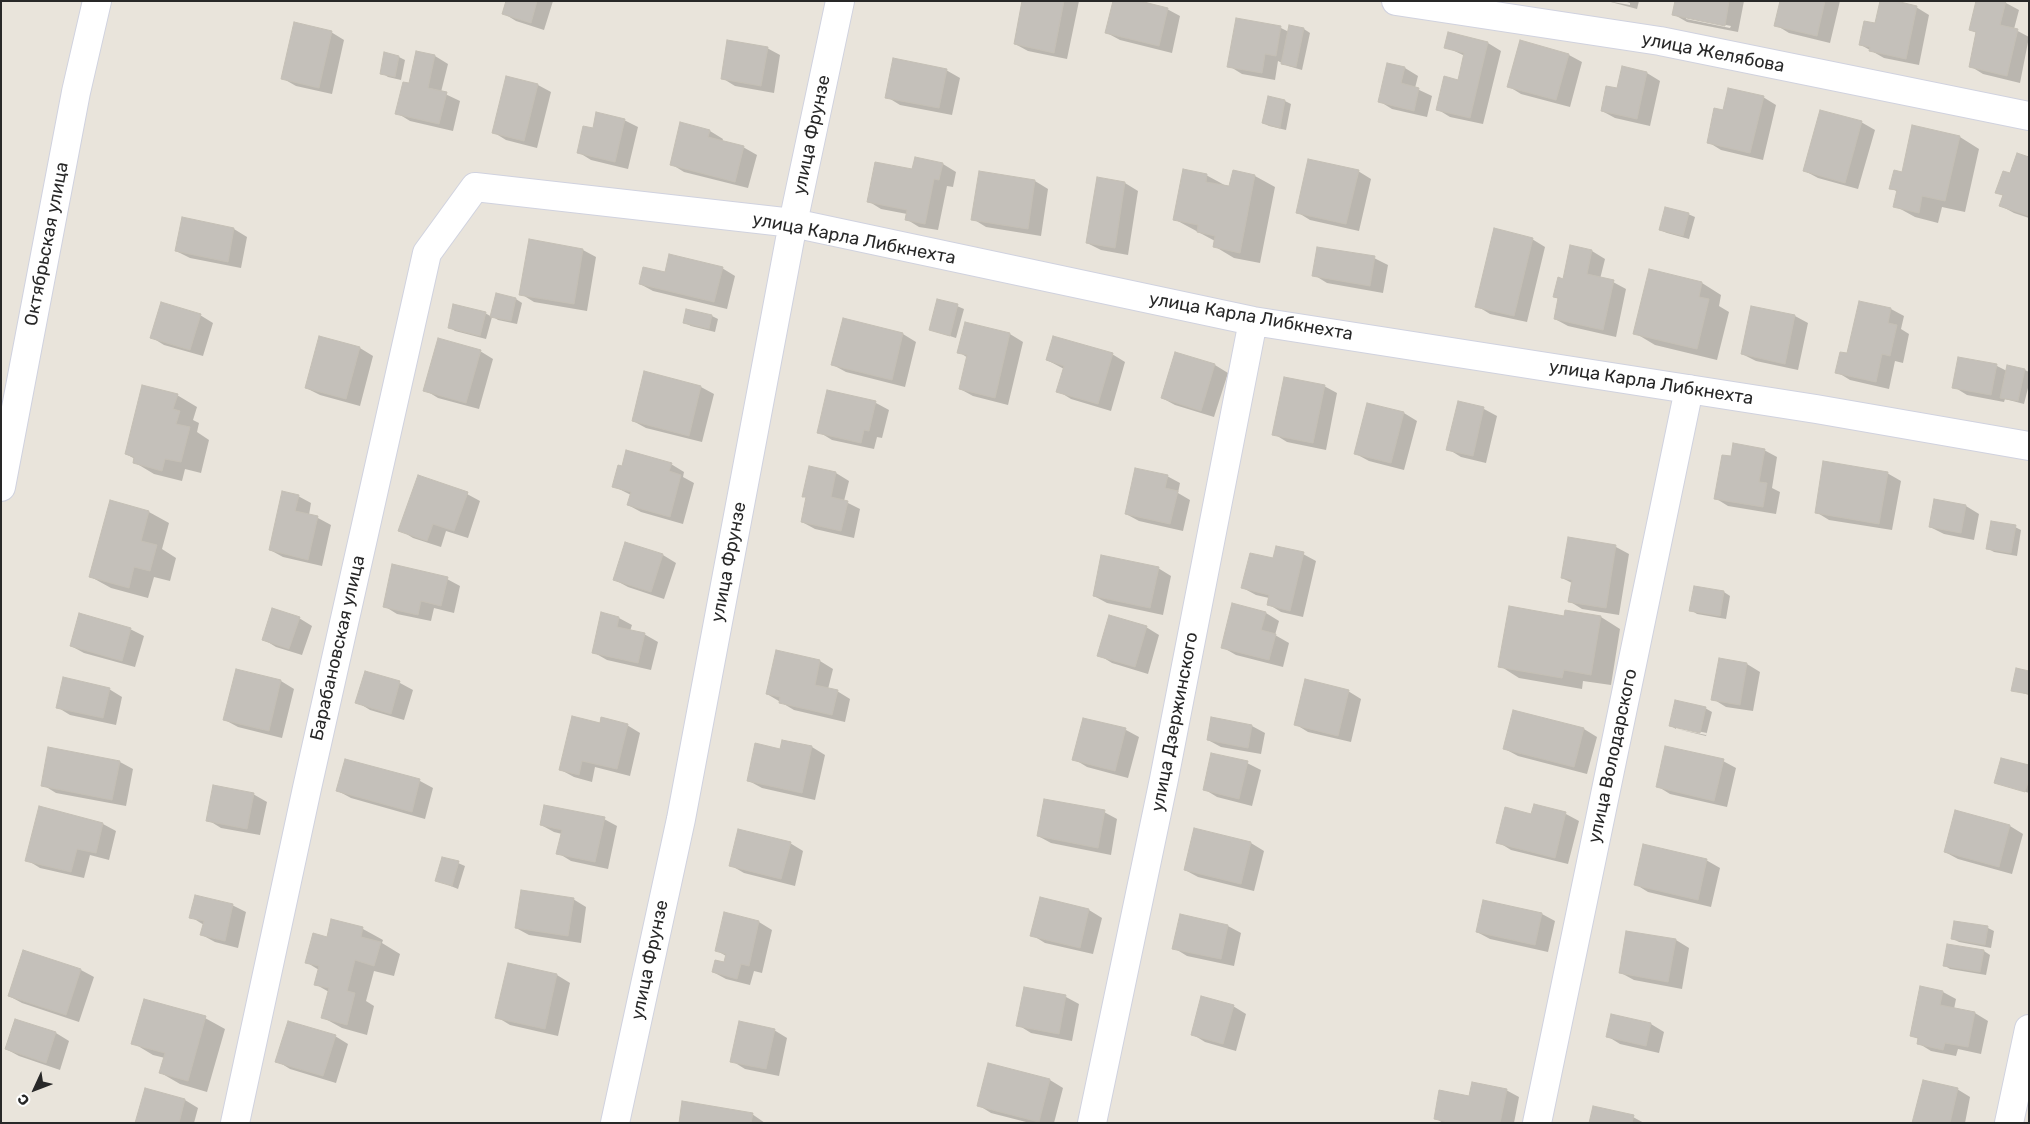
<!DOCTYPE html>
<html>
<head>
<meta charset="utf-8">
<style>
	body { margin:0 }
	#map { position:relative; width:2030px; height:1124px; overflow:hidden; background:#e9e4db; font-family:Rubik,sans-serif }
	canvas { display:block }
	.frame { position:absolute; inset:0; border:2px solid #282828; pointer-events:none }
	.north { position:absolute; left:10px; top:1064px; width:50px; height:50px; -webkit-text-stroke:4px #fff; paint-order:stroke; rotate:227deg; font-size:14px; font-weight:700; line-height:20px; text-align:center; color:#282828 }
	.north::after { content:''; display:block; margin:auto; width:18px; height:22px; background:#282828; clip-path:polygon(50% 0,100% 100%,50% 72%,0 100%) }
</style>
</head>
<body>
<div id="map">
<canvas width="2030" height="1124"></canvas>
<div class="frame"></div>
<div class="north">С</div>
</div>
<script>
const context = document.querySelector('canvas').getContext('2d');
context.lineJoin = 'round';
function fill(path, color) { context.fillStyle = color; context.fill(path, 'evenodd'); }
const shape = rows => new Path2D(rows.map(r => 'M' + r).join(''));
function stroke(path, color, width, dash) { context.strokeStyle = color; context.lineWidth = width; context.lineCap = dash ? 'butt' : 'round'; context.setLineDash(dash || []); context.stroke(path); }
function write(font, color, halo, rows, align = 'center') {
  context.font = font + ' Rubik,sans-serif'; context.lineWidth = 4; context.setLineDash([]); context.textBaseline = 'middle'; context.strokeStyle = halo; context.fillStyle = color; for (const [text, x, y, turn = 0] of rows) {
    context.save(); context.translate(x, y); context.rotate((+turn || 0) * Math.PI / 180); context.textAlign = isNaN(turn) ? turn : align; if (halo) context.strokeText(text, 0, 0); context.fillText(text, 0, 0); context.restore();
  }
}
const shadow = shape([
	[507,1,553,1,544,30,516,21,503,13],
	[1024,1,1079,1,1067,59,1028,51,1015,44],
	[1607,1,1630,5,1630,3,1624,1,1639,1,1637,9],
	[1676,1,1744,1,1738,32,1687,22,1673,14],
	[1686,17,1731,26,1730,28,1686,19],
	[1781,1,1840,1,1830,43,1789,33,1776,25],
	[2006,3,2019,10,2014,29,2029,37,2020,83,1983,74,1970,66,1977,33,1971,30],
	[1916,7,1929,15,1919,65,1884,58,1861,45,1876,24],
	[1167,9,1180,16,1172,53,1120,40,1107,33],
	[1237,19,1281,28,1289,32,1290,26,1304,29,1310,33,1302,70,1288,66,1278,61,1275,80,1242,74,1229,66],
	[331,32,344,40,332,94,296,86,282,78],
	[1449,34,1488,43,1501,51,1483,124,1450,117,1437,109,1459,81,1465,56,1446,47],
	[1520,41,1569,55,1582,62,1570,107,1521,94,1508,86],
	[767,48,780,55,774,93,735,86,722,78],
	[417,52,435,56,448,64,441,92,460,101,453,131,410,121,397,113,410,85],
	[385,54,399,57,405,60,401,80,388,77,382,73],
	[1388,65,1405,68,1418,76,1415,88,1432,96,1427,117,1392,109,1379,101],
	[1623,68,1647,73,1660,81,1650,126,1615,118,1602,111,1618,90],
	[946,70,960,78,952,115,900,105,887,97],
	[507,77,538,85,551,92,537,148,506,140,493,132],
	[1269,97,1285,101,1291,104,1286,130,1269,126,1263,123],
	[1763,97,1776,105,1763,160,1721,150,1708,142,1724,112],
	[624,120,638,127,628,169,591,160,578,152,594,130],
	[1861,122,1875,130,1858,189,1818,178,1805,171],
	[681,124,710,131,723,139,722,142,743,147,757,155,748,188,684,172,671,164],
	[1960,137,1979,149,1965,212,1942,207,1938,223,1915,217,1895,206,1898,192,1891,188,1902,173],
	[2029,159,2029,218,2014,213,2001,206,2004,196,1997,192,2011,175],
	[943,164,956,172,953,187,947,186,938,230,919,227,906,219,907,214,881,209,868,201,913,171],
	[1358,171,1371,179,1359,231,1310,220,1297,212],
	[1234,172,1255,176,1275,187,1260,263,1234,258,1214,246,1215,241,1174,219,1206,175,1230,188],
	[1035,181,1048,189,1041,236,986,227,973,219],
	[1125,183,1138,191,1128,255,1101,250,1087,243],
	[1688,214,1695,217,1689,239,1667,233,1660,230],
	[183,218,234,229,247,237,241,268,190,258,176,251],
	[1532,239,1545,247,1527,322,1490,314,1477,306],
	[530,241,583,250,596,257,587,311,534,302,521,294],
	[1592,251,1605,259,1600,279,1613,282,1626,289,1616,337,1568,326,1555,319,1559,299,1555,297,1564,280],
	[1374,258,1388,265,1383,293,1327,283,1314,275],
	[722,268,735,276,727,309,653,291,640,284,666,273],
	[1702,283,1721,295,1719,306,1729,312,1717,360,1655,345,1635,333],
	[516,299,522,303,517,324,498,320,492,316],
	[1860,302,1891,309,1904,316,1901,329,1909,334,1903,363,1895,361,1889,389,1850,380,1837,372,1848,355],
	[957,306,964,309,956,338,931,330],
	[485,313,492,317,486,339,455,331,449,327],
	[200,315,213,323,203,356,164,345,151,337],
	[712,316,718,319,715,332,691,326,685,323],
	[1795,316,1808,323,1798,370,1756,361,1742,354],
	[844,320,903,334,916,342,905,387,846,372,833,365],
	[966,323,1010,334,1023,342,1008,405,973,396,960,389,968,358,959,352],
	[360,348,373,356,360,406,320,395,306,388],
	[480,351,493,359,479,409,438,398,425,390],
	[1176,353,1215,365,1228,373,1214,417,1175,405,1162,398],
	[1112,354,1125,362,1111,411,1071,399,1058,391,1064,369,1047,360],
	[1997,366,2007,371,2025,370,2029,372,2029,384,2024,404,2005,399,2004,402,1967,395,1954,387],
	[645,373,701,387,714,394,702,442,646,428,633,421],
	[1324,386,1337,393,1326,450,1287,442,1274,434],
	[177,395,197,407,193,420,199,423,197,432,209,440,201,473,185,469,182,481,154,474,134,462,135,459,126,454],
	[876,403,889,410,882,438,877,437,874,449,832,440,819,432],
	[1459,403,1484,409,1497,416,1486,463,1461,457,1448,449],
	[1404,413,1417,421,1404,470,1369,461,1356,454],
	[1764,450,1777,457,1772,488,1780,492,1776,514,1728,506,1715,498],
	[671,464,684,472,683,477,694,483,683,524,641,512,628,505,631,495,613,486],
	[836,473,849,481,844,501,860,509,854,538,815,529,802,522,808,498,804,496],
	[1887,473,1901,481,1892,530,1829,520,1816,512],
	[1167,476,1180,483,1178,493,1190,500,1183,531,1139,521,1126,514],
	[467,494,480,501,468,538,446,531,441,547,413,538,400,530],
	[298,496,311,503,309,515,318,518,331,525,322,566,283,557,270,550],
	[111,502,149,512,169,523,162,549,176,558,170,581,154,577,148,598,111,588,91,577],
	[1966,506,1979,514,1974,540,1944,534,1930,527],
	[2015,527,2021,530,2017,556,1994,552,1987,548],
	[1569,539,1616,547,1629,554,1619,615,1582,609,1569,601,1572,583,1562,578],
	[1303,554,1316,561,1303,617,1281,612,1268,604,1269,598,1256,595,1243,588,1274,560],
	[663,555,676,563,664,599,628,587,615,580],
	[1158,568,1171,576,1163,615,1107,603,1094,596],
	[447,579,460,586,454,613,434,608,431,621,397,614,384,606],
	[1695,587,1724,592,1730,596,1726,619,1697,614,1691,610],
	[1266,613,1279,621,1275,635,1289,643,1283,667,1236,655,1222,647],
	[1565,617,1601,617,1620,629,1611,685,1583,681,1582,689,1519,678,1500,666],
	[299,618,312,626,302,655,276,647,263,639],
	[619,618,632,625,630,631,644,634,658,642,651,670,607,660,593,652],
	[1146,627,1159,635,1148,674,1112,663,1099,655],
	[130,629,144,636,135,667,84,653,71,646],
	[820,661,833,669,828,689,837,691,850,699,845,722,794,710,767,694],
	[1747,664,1760,672,1753,711,1726,707,1713,699],
	[237,670,281,681,294,689,282,738,238,727,225,720],
	[366,672,400,683,413,690,404,720,370,710,357,702],
	[2029,672,2029,695,2013,690],
	[109,689,122,697,116,725,70,715,57,707],
	[1348,691,1361,699,1351,742,1308,732,1295,724],
	[1705,708,1712,712,1706,736,1677,729,1706,735,1707,733,1676,727,1676,729,1671,726],
	[1084,719,1126,730,1139,737,1128,778,1087,767,1074,759],
	[601,724,627,725,640,733,630,776,595,767,592,782,574,777,561,770],
	[1252,726,1265,733,1261,754,1221,747,1208,740],
	[1584,729,1597,737,1587,774,1518,756,1505,749],
	[812,747,825,755,815,800,762,788,749,781,781,750],
	[346,760,420,781,433,788,425,819,351,798,338,791],
	[1723,761,1736,768,1727,807,1670,794,1657,786],
	[120,762,133,769,126,806,56,793,43,785],
	[1247,763,1261,770,1252,806,1217,797,1204,789],
	[2029,767,2029,793,1996,782],
	[253,794,267,802,260,835,221,828,208,820],
	[1535,806,1566,814,1579,821,1568,864,1511,850,1498,842,1532,815],
	[1104,812,1117,819,1111,855,1051,843,1038,836],
	[1956,812,2010,826,2023,834,2012,874,1958,859,1945,852],
	[604,819,617,826,608,869,571,861,558,853,562,834,554,832,541,825],
	[103,824,116,831,109,860,90,855,84,878,40,868,27,860],
	[790,843,803,851,795,886,744,873,730,865],
	[1251,843,1264,851,1254,891,1198,877,1185,870],
	[1706,860,1720,868,1711,907,1648,892,1635,884],
	[458,863,465,866,458,889,436,880],
	[1041,898,1089,910,1102,918,1093,954,1045,943,1032,935],
	[573,899,586,907,581,943,529,935,516,928],
	[232,905,246,912,238,948,215,942,202,935,204,925,191,917],
	[725,914,759,922,772,930,762,973,754,971,750,985,726,979,713,972,725,963,726,956,716,950],
	[1542,914,1555,921,1548,952,1490,939,1477,932],
	[332,920,363,929,383,940,382,943,400,954,394,976,374,971,366,1001,374,1006,367,1035,342,1028,322,1017,329,992,315,984,319,970,306,962,328,938],
	[1955,922,1988,928,1994,931,1991,948,1959,942,1953,939],
	[1228,926,1241,933,1234,966,1187,956,1174,948],
	[1676,940,1689,948,1682,989,1634,980,1621,973],
	[1948,945,1984,951,1990,955,1986,975,1950,969,1944,965],
	[509,964,557,975,570,983,558,1036,510,1025,497,1017],
	[81,970,94,977,79,1022,22,1003,9,996],
	[1943,992,1956,999,1954,1009,1975,1013,1988,1021,1981,1054,1958,1049,1956,1056,1931,1051,1918,1043,1919,1039,1911,1035],
	[1066,997,1079,1004,1072,1041,1031,1033,1018,1025],
	[1233,1006,1246,1014,1236,1051,1205,1042,1192,1034],
	[1612,1015,1651,1024,1664,1032,1659,1053,1620,1044,1607,1036],
	[205,1018,225,1029,207,1092,180,1084,161,1073,165,1058,153,1055,133,1043],
	[16,1020,56,1033,69,1041,60,1070,19,1056,6,1049],
	[774,1030,787,1038,779,1076,745,1069,732,1061],
	[335,1036,348,1044,336,1083,290,1069,277,1061],
	[1050,1080,1063,1088,1054,1123,1030,1123,991,1113,978,1105],
	[146,1089,185,1100,198,1108,194,1123,137,1123],
	[1957,1089,1970,1097,1965,1123,1914,1123],
	[1506,1090,1519,1097,1514,1123,1443,1123,1435,1118,1470,1097],
	[752,1114,765,1123,680,1123],
	[1633,1117,1644,1123,1590,1123]
]);
const building = shape([
	[506,1,537,1,531,23,502,14,506,1],
	[1022,1,1064,1,1054,53,1014,44,1022,1],
	[1113,1,1140,1,1168,8,1159,46,1105,33,1113,1],
	[1675,1,1729,1,1725,26,1672,15,1675,1],
	[1780,1,1825,1,1817,36,1774,26,1780,1],
	[1880,1,1896,1,1917,6,1906,59,1869,51,1870,47,1859,45,1864,21,1875,23,1880,1],
	[1976,1,2006,1,2000,25,2018,29,2007,76,1969,67,1976,32,1969,30,1976,1],
	[1236,18,1281,26,1276,56,1265,54,1262,73,1227,67,1236,18],
	[294,22,332,31,319,88,281,79,294,22],
	[1289,25,1304,28,1296,67,1281,64,1289,25],
	[1448,32,1488,42,1470,118,1436,110,1444,76,1458,80,1464,53,1444,48,1448,32],
	[727,40,768,47,761,86,721,79,727,40],
	[1520,40,1569,54,1556,100,1507,87,1520,40],
	[416,51,435,55,428,88,447,92,439,124,395,114,403,82,409,83,416,51],
	[384,52,399,56,395,77,380,74,384,52],
	[893,58,947,69,939,108,885,98,893,58],
	[1387,63,1405,67,1401,83,1419,88,1414,111,1378,102,1387,63],
	[1622,66,1647,72,1637,119,1601,111,1606,86,1617,88,1622,66],
	[506,76,538,84,524,141,492,133,506,76],
	[1728,88,1764,96,1750,153,1707,143,1714,108,1723,110,1728,88],
	[1268,96,1285,100,1280,128,1262,123,1268,96],
	[1820,110,1862,121,1845,183,1803,171,1820,110],
	[596,112,625,119,615,162,577,153,583,126,593,128,596,112],
	[680,122,710,130,708,137,744,146,735,182,670,165,680,122],
	[1912,125,1960,136,1945,201,1922,196,1919,213,1893,207,1897,190,1889,189,1894,170,1902,172,1912,125],
	[2017,153,2029,157,2029,216,1999,206,2003,195,1995,193,2003,171,2010,173,2017,153],
	[915,157,943,163,939,180,934,179,925,224,905,220,907,210,867,202,875,162,912,169,915,157],
	[1308,159,1359,170,1346,224,1296,213,1308,159],
	[1183,169,1207,174,1206,182,1229,186,1233,170,1255,175,1240,253,1213,247,1215,236,1197,232,1198,225,1173,220,1183,169],
	[979,171,1035,180,1028,229,971,220,979,171],
	[1097,177,1125,182,1115,248,1086,243,1097,177],
	[1665,207,1689,213,1683,236,1659,230,1665,207],
	[182,217,234,228,228,262,175,251,182,217],
	[1494,228,1533,238,1514,316,1475,307,1494,228],
	[529,239,583,249,574,304,519,295,529,239],
	[1570,245,1592,250,1587,274,1614,280,1603,330,1554,319,1558,298,1553,297,1558,277,1563,279,1570,245],
	[1317,247,1375,256,1370,286,1312,276,1317,247],
	[669,254,723,267,714,302,639,284,643,267,665,272,669,254],
	[1649,269,1702,282,1699,297,1709,299,1697,349,1633,334,1649,269],
	[496,293,516,298,511,321,490,317,496,293],
	[937,299,958,304,950,336,929,330,937,299],
	[1859,301,1891,308,1888,323,1897,325,1890,356,1882,354,1876,382,1835,373,1840,352,1847,353,1859,301],
	[161,302,201,314,190,350,150,338,161,302],
	[453,304,486,312,480,336,448,328,453,304],
	[1751,306,1795,315,1785,364,1741,354,1751,306],
	[686,309,712,315,709,329,683,323,686,309],
	[843,318,903,333,892,380,831,365,843,318],
	[965,322,1010,333,995,398,959,389,967,355,957,353,965,322],
	[319,336,360,347,346,399,305,388,319,336],
	[1053,336,1113,353,1098,404,1056,392,1064,366,1046,360,1053,336],
	[438,338,481,350,466,403,423,391,438,338],
	[1175,352,1215,364,1201,411,1161,398,1175,352],
	[1958,357,1997,364,1991,395,1952,388,1958,357],
	[2007,365,2025,369,2018,401,2000,398,2007,365],
	[644,371,701,386,689,436,632,421,644,371],
	[1284,377,1325,385,1313,443,1272,435,1284,377],
	[142,385,178,394,173,409,180,411,176,424,190,427,181,462,165,459,162,471,133,463,134,457,125,454,142,385],
	[827,390,876,401,869,431,864,430,861,443,817,433,827,390],
	[1458,401,1484,407,1473,456,1446,450,1458,401],
	[1367,403,1404,412,1391,463,1354,454,1367,403],
	[1733,443,1765,449,1759,482,1767,483,1763,507,1714,499,1722,455,1731,456,1733,443],
	[626,450,672,463,669,471,681,475,670,517,627,505,631,492,612,487,618,465,622,466,626,450],
	[1823,461,1888,472,1879,524,1815,513,1823,461],
	[809,466,836,472,831,497,848,501,841,531,801,522,806,497,802,497,809,466],
	[1135,468,1168,475,1165,488,1178,491,1170,524,1125,514,1135,468],
	[418,475,468,492,454,531,433,524,427,541,398,531,418,475],
	[282,491,299,495,295,511,318,516,308,560,269,550,282,491],
	[1934,499,1966,505,1961,533,1929,527,1934,499],
	[110,500,149,511,141,541,157,545,150,571,134,567,129,588,89,577,110,500],
	[1991,521,2016,525,2011,553,1986,549,1991,521],
	[1568,537,1616,545,1606,608,1568,602,1572,580,1561,578,1568,537],
	[625,542,663,554,651,592,613,580,625,542],
	[1276,546,1304,552,1290,611,1267,605,1269,595,1241,588,1250,553,1273,558,1276,546],
	[1101,555,1159,567,1150,608,1093,596,1101,555],
	[392,564,448,577,441,606,421,601,418,615,383,607,392,564],
	[1694,586,1724,591,1720,616,1689,611,1694,586],
	[1232,603,1266,612,1261,630,1276,634,1269,660,1221,648,1232,603],
	[1509,606,1564,616,1565,610,1601,616,1591,675,1564,670,1562,678,1498,667,1509,606],
	[272,608,300,617,289,649,262,640,272,608],
	[601,612,619,617,617,627,645,633,638,663,592,653,601,612],
	[79,613,131,628,122,661,70,646,79,613],
	[1109,615,1147,626,1135,667,1097,656,1109,615],
	[776,650,820,660,815,685,838,690,832,715,779,703,780,697,766,694,776,650],
	[1719,658,1747,663,1740,705,1711,700,1719,658],
	[2016,668,2029,671,2029,694,2011,691,2016,668],
	[236,669,281,680,269,731,223,720,236,669],
	[365,671,400,681,391,714,355,703,365,671],
	[63,677,110,688,103,718,56,708,63,677],
	[1305,679,1349,690,1338,736,1294,725,1305,679],
	[1675,700,1706,707,1700,733,1669,726,1675,700],
	[1513,710,1584,728,1574,767,1503,749,1513,710],
	[572,716,600,723,601,717,628,724,617,769,582,761,579,775,559,770,572,716],
	[1211,717,1252,725,1248,748,1207,740,1211,717],
	[1083,718,1126,728,1115,771,1072,760,1083,718],
	[782,740,812,746,802,793,747,781,755,743,780,749,782,740],
	[1665,746,1724,759,1714,801,1656,787,1665,746],
	[48,747,120,761,112,800,41,786,48,747],
	[1211,753,1248,761,1239,799,1203,790,1211,753],
	[2001,758,2029,765,2029,779,2025,792,1994,783,2001,758],
	[345,759,420,779,412,812,336,791,345,759],
	[213,785,254,793,247,829,206,821,213,785],
	[1044,799,1105,810,1098,848,1037,836,1044,799],
	[1534,804,1566,812,1555,858,1496,843,1505,807,1531,814,1534,804],
	[544,805,605,817,595,862,556,854,562,830,540,825,544,805],
	[39,806,103,823,96,853,77,849,71,872,25,861,39,806],
	[1955,810,2010,825,1999,867,1944,852,1955,810],
	[1194,828,1251,842,1241,884,1184,870,1194,828],
	[738,829,791,842,781,879,729,866,738,829],
	[1643,844,1707,859,1698,900,1634,885,1643,844],
	[442,857,459,861,452,886,435,881,442,857],
	[521,890,574,898,568,936,515,928,521,890],
	[195,895,233,904,225,941,200,935,204,921,189,918,195,895],
	[1040,897,1089,909,1080,948,1030,936,1040,897],
	[1483,900,1542,913,1535,945,1476,932,1483,900],
	[724,912,759,921,749,966,741,964,737,979,712,972,715,960,724,962,726,954,715,951,724,912],
	[1180,914,1228,925,1221,959,1172,949,1180,914],
	[331,919,363,927,361,937,381,942,374,966,355,960,347,991,355,993,347,1025,321,1018,329,988,314,985,319,966,305,963,313,933,327,937,331,919],
	[1954,921,1988,926,1985,945,1951,939,1954,921],
	[1626,931,1676,939,1668,982,1619,973,1626,931],
	[1947,944,1984,950,1980,972,1943,966,1947,944],
	[23,950,81,969,66,1015,8,996,23,950],
	[508,963,557,974,545,1029,495,1018,508,963],
	[1920,986,1943,991,1940,1005,1975,1012,1968,1047,1945,1043,1943,1050,1917,1044,1918,1038,1910,1036,1920,986],
	[1024,987,1066,995,1059,1034,1016,1026,1024,987],
	[1201,996,1234,1005,1223,1044,1191,1035,1201,996],
	[144,999,206,1016,188,1081,159,1073,165,1053,131,1044,144,999],
	[1611,1014,1651,1023,1646,1046,1606,1037,1611,1014],
	[15,1019,56,1032,46,1063,5,1049,15,1019],
	[288,1021,336,1035,323,1076,275,1062,288,1021],
	[739,1021,775,1029,766,1069,730,1062,739,1021],
	[988,1063,1050,1079,1039,1122,977,1106,988,1063],
	[1923,1080,1958,1088,1950,1123,1912,1123,1923,1080],
	[1472,1082,1507,1089,1500,1123,1453,1123,1434,1119,1439,1090,1469,1096,1472,1082],
	[145,1088,185,1099,179,1123,135,1123,145,1088],
	[682,1101,753,1113,751,1123,679,1123,682,1101],
	[1593,1106,1634,1115,1632,1123,1589,1123,1593,1106]
]);
const street = shape([
	[1396,1,1660,41,2029,116],
	[235,1123,307,788,427,253,475,187,793,223,1253,321,1816,409,2029,446],
	[615,1123,681,819,793,223,840,1],
	[1092,1123,1164,779,1253,321],
	[1537,1123,1689,389],
	[2009,1123,2029,1029]
]);
const secondary = shape([
	[1,487,76,92,97,1]
]);
const streetNames = [
	["улица Желябова",1713,53,11],
	["улица Фрунзе",812,135,-78],
	["улица Карла Либкнехта",854,239,11],
	["Октябрьская улица",47,244,-79],
	["улица Карла Либкнехта",1251,317,10],
	["улица Карла Либкнехта",1651,383,9],
	["улица Фрунзе",729,562,-79],
	["Барабановская улица",338,648,-77],
	["улица Дзержинского",1175,722,-79],
	["улица Володарского",1613,756,-78],
	["улица Фрунзе",650,960,-78]
];
fill(shadow, '#0003');
fill(building, '#c4c0ba');
stroke(building, '#c4bfb5', 1);
stroke(street, '#d0d2df', 30);
stroke(secondary, '#d0d2df', 30);
stroke(street, '#fff', 28);
stroke(secondary, '#fff', 28);
write('18px', '#282828', '#fff', streetNames);
</script>
</body>
</html>
